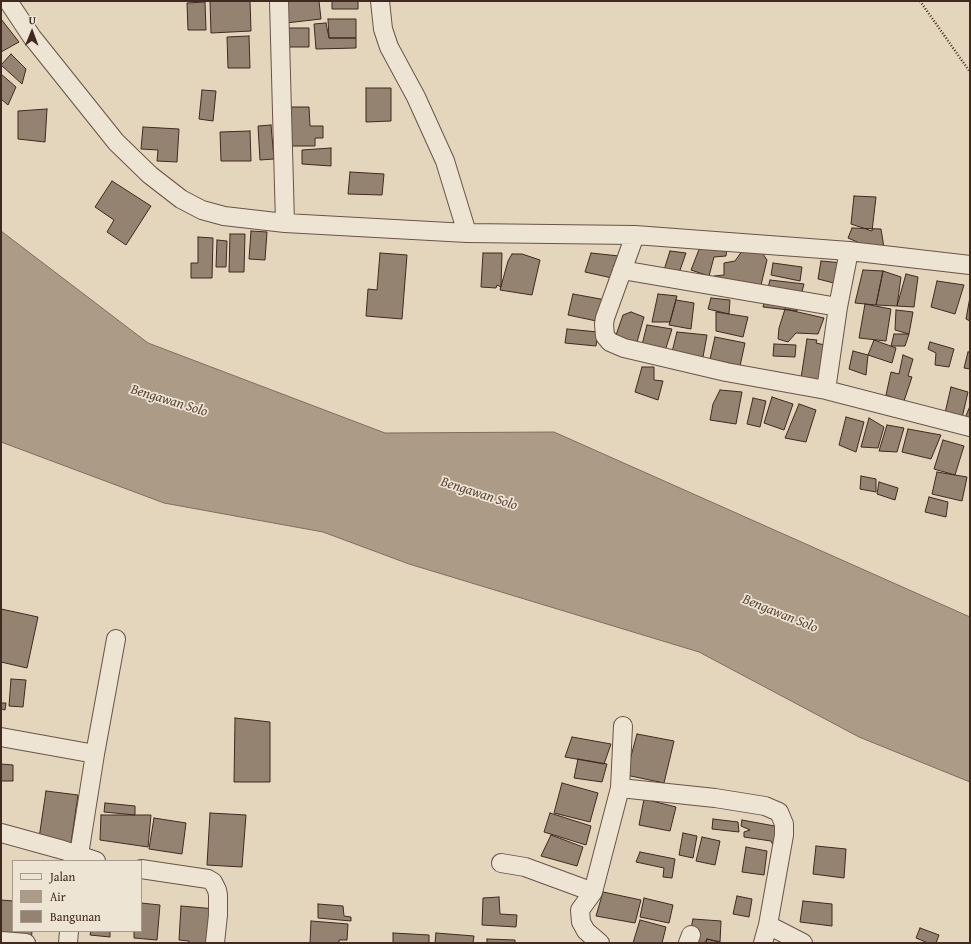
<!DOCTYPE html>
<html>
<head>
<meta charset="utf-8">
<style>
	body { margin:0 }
	#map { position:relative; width:971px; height:944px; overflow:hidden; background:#e3d6bd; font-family:"Gentium Book Plus",serif }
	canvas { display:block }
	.frame { position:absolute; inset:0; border:2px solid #40291f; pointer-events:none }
	.legend { position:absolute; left:12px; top:860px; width:130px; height:72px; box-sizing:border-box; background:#ede4d4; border:1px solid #a8998c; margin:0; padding:5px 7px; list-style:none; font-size:12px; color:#40291f }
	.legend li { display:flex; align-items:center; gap:8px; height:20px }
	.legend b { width:20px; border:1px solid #a8998c }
	.north { position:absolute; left:12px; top:12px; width:40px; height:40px; -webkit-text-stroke:3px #ede4d4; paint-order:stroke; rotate:1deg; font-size:11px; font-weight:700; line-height:16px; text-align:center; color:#40291f }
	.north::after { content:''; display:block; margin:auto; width:14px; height:18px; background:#40291f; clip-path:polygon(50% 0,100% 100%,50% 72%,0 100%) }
</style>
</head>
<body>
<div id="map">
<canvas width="971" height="944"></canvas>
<div class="frame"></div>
<ul class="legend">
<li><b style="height:5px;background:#ede4d4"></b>Jalan</li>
<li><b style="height:11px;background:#ac9b87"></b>Air</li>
<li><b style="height:11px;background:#958371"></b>Bangunan</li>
</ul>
<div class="north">U</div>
</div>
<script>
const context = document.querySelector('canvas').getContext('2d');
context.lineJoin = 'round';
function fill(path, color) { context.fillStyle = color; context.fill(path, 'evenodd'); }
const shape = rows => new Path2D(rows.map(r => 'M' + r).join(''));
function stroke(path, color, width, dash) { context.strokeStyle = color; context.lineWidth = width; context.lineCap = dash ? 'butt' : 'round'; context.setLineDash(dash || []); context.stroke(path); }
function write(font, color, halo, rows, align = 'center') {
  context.font = font + ' "Gentium Book Plus",serif'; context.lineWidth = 3.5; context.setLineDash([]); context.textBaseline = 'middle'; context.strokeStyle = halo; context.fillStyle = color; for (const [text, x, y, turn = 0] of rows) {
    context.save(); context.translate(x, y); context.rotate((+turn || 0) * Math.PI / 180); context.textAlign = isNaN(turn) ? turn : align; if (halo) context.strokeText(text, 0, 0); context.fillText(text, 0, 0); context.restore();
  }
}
const water = shape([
	[1,231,148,343,385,433,554,432,970,617,970,782,859,737,699,652,409,564,323,532,164,503,1,442,1,231]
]);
const building = shape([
	[210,1,250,1,251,31,211,33,210,1],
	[283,1,319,1,321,19,286,23,283,1],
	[332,1,358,1,358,9,332,9,332,1],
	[205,2,206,30,188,30,187,3,205,2],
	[1,19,19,42,1,52,1,19],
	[328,19,356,19,356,38,329,38,328,19],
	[326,23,329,38,356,38,356,48,316,49,314,24,326,23],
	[286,28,309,28,309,47,286,47,286,28],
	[249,36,250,68,228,68,227,37,249,36],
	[11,54,26,69,22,84,1,65,11,54],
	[1,74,16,87,8,105,1,99,1,74],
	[366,88,391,88,391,121,366,122,366,88],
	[202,90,216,91,213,121,199,119,202,90],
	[288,107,309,107,310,126,323,126,323,138,315,138,315,146,289,146,288,107],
	[47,109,45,142,18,139,18,111,47,109],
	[271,125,274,159,260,160,258,126,271,125],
	[143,127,179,129,177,162,157,161,158,150,141,149,143,127],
	[250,131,251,161,221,161,220,132,250,131],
	[331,148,331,166,302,164,302,150,331,148],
	[350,172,384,174,382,195,348,194,350,172],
	[112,181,151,206,126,245,107,232,114,220,95,207,112,181],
	[854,196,876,197,872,231,851,224,854,196],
	[852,228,881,229,885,254,848,238,852,228],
	[251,231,267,232,265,260,249,259,251,231],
	[230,234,245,234,244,272,229,272,230,234],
	[198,237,213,238,212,278,191,278,191,263,198,263,198,237],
	[217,240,227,241,226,267,216,267,217,240],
	[700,247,727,247,726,256,714,257,709,276,691,270,700,247],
	[670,251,686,253,679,273,664,270,670,251],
	[742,251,761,251,767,260,761,285,718,281,714,276,724,275,724,263,735,261,742,251],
	[380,253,407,255,402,319,366,316,368,289,377,290,380,253],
	[483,253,502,253,501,287,497,285,496,288,481,287,483,253],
	[591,253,619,256,612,278,585,272,591,253],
	[512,254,522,254,540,260,532,295,500,290,508,261,512,254],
	[821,261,843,263,838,284,818,279,821,261],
	[773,263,802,267,800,281,771,275,773,263],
	[863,270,883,271,876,305,855,303,863,270],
	[883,271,901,277,897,306,876,305,883,271],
	[906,274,918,277,914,307,897,306,906,274],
	[770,280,804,284,797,311,763,307,770,280],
	[937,281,964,285,955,314,931,307,937,281],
	[573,294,606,300,601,322,568,315,573,294],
	[658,294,677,296,670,322,652,322,658,294],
	[970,297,970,321,966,319,970,297],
	[711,298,730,300,729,314,708,309,711,298],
	[676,300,694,303,691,329,669,325,676,300],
	[865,304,891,309,886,341,859,338,865,304],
	[785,309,824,318,818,334,796,333,788,342,778,339,779,328,785,309],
	[896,310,913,312,909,334,895,330,896,310],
	[631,312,644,317,637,342,615,338,623,315,631,312],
	[716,312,748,317,743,337,716,331,716,312],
	[647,325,672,329,665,351,642,345,647,325],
	[567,329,598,332,596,346,565,343,567,329],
	[677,332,707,335,703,357,672,352,677,332],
	[894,334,909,334,905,346,891,346,894,334],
	[715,337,745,343,740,366,710,359,715,337],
	[807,339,817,340,816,343,825,345,822,382,801,378,807,339],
	[874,340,896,348,892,363,868,355,874,340],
	[930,342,954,349,949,367,935,365,936,353,928,349,930,342],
	[774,344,796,345,795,357,773,356,774,344],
	[853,351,868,355,866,375,849,369,853,351],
	[968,352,970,352,970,369,964,368,968,352],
	[903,355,913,359,908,376,912,377,904,401,886,395,891,372,899,374,903,355],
	[642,367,654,367,654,380,663,381,658,400,635,392,642,367],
	[951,387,968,392,962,418,945,413,951,387],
	[720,390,742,392,736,424,710,420,713,404,720,390],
	[772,397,793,404,784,430,764,423,772,397],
	[753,398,766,401,760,427,747,424,753,398],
	[799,404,816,410,806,442,785,438,799,404],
	[970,406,970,420,965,418,970,406],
	[846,417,864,422,856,452,839,445,846,417],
	[869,418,884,427,878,448,861,447,869,418],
	[887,425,904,428,897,452,879,451,887,425],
	[908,429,941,435,931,459,902,452,908,429],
	[943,440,964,446,955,475,934,469,943,440],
	[937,472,967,477,962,501,932,494,937,472],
	[861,476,876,479,876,492,860,489,861,476],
	[879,482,898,488,895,500,877,494,879,482],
	[929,497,948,502,946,517,925,512,929,497],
	[1,609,38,617,27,668,1,662,1,609],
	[11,679,26,680,23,707,9,706,11,679],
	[1,703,6,703,5,710,1,709,1,703],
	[235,718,270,722,270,782,234,782,235,718],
	[637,734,674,741,664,783,626,775,637,734],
	[572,737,611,744,604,764,565,757,572,737],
	[578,759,607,764,602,782,574,778,578,759],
	[1,764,13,765,13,781,1,781,1,764],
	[562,783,598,793,590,822,554,813,562,783],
	[46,791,78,795,70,850,38,845,46,791],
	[644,799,676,807,670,831,639,825,644,799],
	[105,803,135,806,135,815,104,812,105,803],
	[210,813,246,815,242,867,207,865,210,813],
	[550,813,591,826,586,845,544,832,550,813],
	[101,815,151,815,148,847,100,840,101,815],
	[154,818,186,823,182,854,149,849,154,818],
	[713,819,738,822,739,832,712,829,713,819],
	[742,820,780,827,776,852,771,841,744,837,744,832,750,830,741,826,742,820],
	[683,833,697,836,693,858,679,855,683,833],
	[551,835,583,847,577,866,541,856,551,835],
	[702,837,720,841,715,865,696,861,702,837],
	[816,846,846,849,844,878,813,874,816,846],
	[746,847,767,851,764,875,742,872,746,847],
	[640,852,675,859,672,878,663,877,664,868,636,862,640,852],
	[603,892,641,900,635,923,596,916,603,892],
	[737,896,752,899,749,917,733,914,737,896],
	[499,897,500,914,517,915,516,927,482,925,483,898,499,897],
	[644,898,673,905,669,923,640,917,644,898],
	[1,900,13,901,13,931,32,931,31,943,1,941,1,900],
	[803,901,832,904,832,926,800,922,803,901],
	[141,903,160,905,157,940,134,938,134,931,141,931,141,903],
	[318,904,343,906,344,916,351,917,351,921,318,918,318,904],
	[181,906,216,909,213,943,189,943,189,941,179,940,181,906],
	[693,919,721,921,720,942,707,939,704,943,688,943,693,919],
	[640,920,666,927,662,943,633,943,640,920],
	[311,921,348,924,347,940,339,940,339,943,310,943,311,921],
	[920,928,939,935,936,943,928,943,916,938,920,928],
	[91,931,110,931,110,937,90,935,91,931],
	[393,933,429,935,429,943,393,943,393,933],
	[436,933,474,936,473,943,435,943,436,933],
	[487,939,515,940,515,943,487,943,487,939],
	[707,939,720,942,720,943,706,943,707,939]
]);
const path = shape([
	[920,1,970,72]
]);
const minor = shape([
	[8,1,32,37,116,142,150,175,181,199,202,210,224,216,285,223,467,233,635,235,849,251,970,265],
	[279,1,285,223],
	[380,1,383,29,389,47,416,97,445,161,467,233],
	[635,235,605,318,604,324,605,336,610,342,624,348,726,372,826,390,970,427],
	[622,270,838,307],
	[826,390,838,307,849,251],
	[1,737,95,754],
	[620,788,623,726],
	[1,833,63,850,96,861],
	[78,861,95,754,116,639],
	[501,863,525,867,593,892],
	[141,869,208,879,213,882,217,890,218,895,218,915,215,943],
	[768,925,803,943],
	[1,941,26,943],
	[68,943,69,931],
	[600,943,586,931,581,922,580,910,593,892,620,788,715,798,765,806,779,812,784,824,784,835,768,925,763,943],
	[688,943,691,935]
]);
const waterNames = [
	["Bengawan Solo",169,401,17],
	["Bengawan Solo",479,494,18],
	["Bengawan Solo",780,614,22]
];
fill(water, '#ac9b87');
stroke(water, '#816d5d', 1);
fill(building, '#958371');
stroke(building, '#40291f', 1);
stroke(minor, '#695446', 20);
stroke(path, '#40291f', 2.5, [1, 2]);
stroke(minor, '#ede4d4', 18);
write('italic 14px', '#5b4639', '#ede4d4', waterNames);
</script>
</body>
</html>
